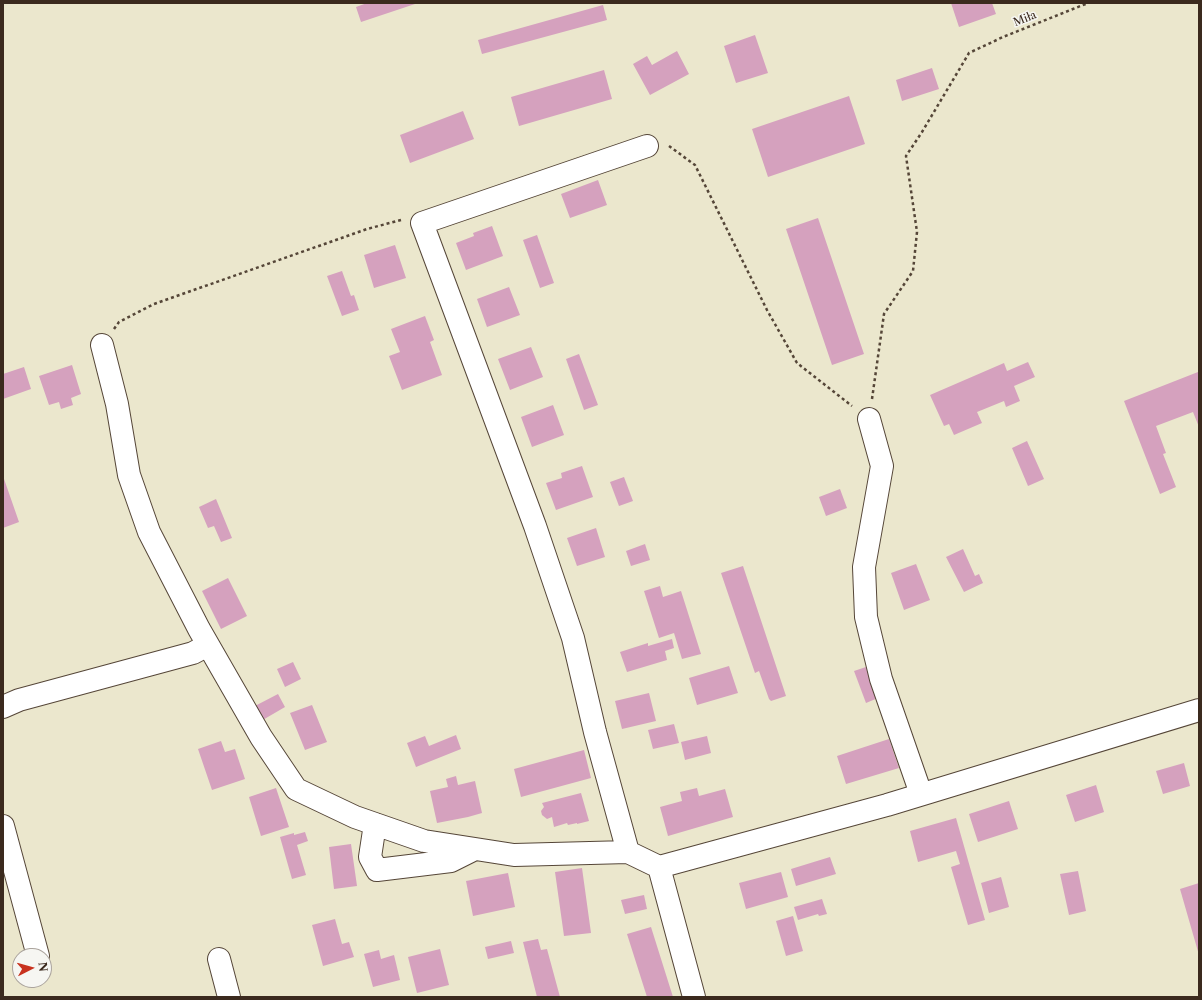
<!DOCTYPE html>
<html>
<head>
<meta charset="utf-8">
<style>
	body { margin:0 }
	#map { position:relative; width:1202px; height:1000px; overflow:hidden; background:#ebe7cd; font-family:"Libre Caslon Text",serif }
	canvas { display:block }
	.frame { position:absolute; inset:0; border:4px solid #3b2a1e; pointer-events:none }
	.north { position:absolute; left:12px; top:948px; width:40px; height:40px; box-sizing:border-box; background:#f6f6f2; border:1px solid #aba49d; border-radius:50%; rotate:84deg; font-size:11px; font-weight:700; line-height:16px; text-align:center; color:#3b2a1e }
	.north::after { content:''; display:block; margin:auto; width:14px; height:18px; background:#c8321e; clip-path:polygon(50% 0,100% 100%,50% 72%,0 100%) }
</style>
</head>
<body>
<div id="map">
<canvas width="1202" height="1000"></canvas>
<div class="frame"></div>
<div class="north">N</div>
</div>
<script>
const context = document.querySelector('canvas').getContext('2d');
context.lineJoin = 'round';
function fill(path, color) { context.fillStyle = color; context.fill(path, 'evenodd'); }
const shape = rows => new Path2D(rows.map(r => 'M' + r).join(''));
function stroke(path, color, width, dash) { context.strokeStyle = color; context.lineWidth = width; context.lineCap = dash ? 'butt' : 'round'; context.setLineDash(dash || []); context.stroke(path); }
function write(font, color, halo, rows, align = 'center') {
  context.font = font + ' "Libre Caslon Text",serif'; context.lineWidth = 3; context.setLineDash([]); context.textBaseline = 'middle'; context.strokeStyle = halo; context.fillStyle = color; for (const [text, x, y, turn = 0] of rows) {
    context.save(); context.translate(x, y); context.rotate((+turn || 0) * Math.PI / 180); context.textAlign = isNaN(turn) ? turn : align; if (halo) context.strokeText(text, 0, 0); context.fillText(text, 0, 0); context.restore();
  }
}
const building = shape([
	[367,3,418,3,361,22,356,7],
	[951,3,992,3,996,14,959,27],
	[603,5,607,20,482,54,478,40],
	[755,35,768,73,736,83,724,46],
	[677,51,689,74,650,95,633,64,647,56,652,65],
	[932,68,939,89,902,101,896,80],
	[604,70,612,99,519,126,511,97],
	[849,96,865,144,768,177,752,129],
	[463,111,474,139,410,163,400,135],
	[598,180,607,205,570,218,561,194],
	[818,218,864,354,832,365,786,229],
	[492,226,503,256,466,270,456,243,474,236,473,233],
	[537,235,554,283,540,288,523,240],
	[395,245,406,278,374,288,364,255],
	[342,271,351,296,354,295,359,310,342,316,327,276],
	[509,287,520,315,487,327,477,299],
	[425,316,434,340,430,342,442,375,402,390,389,356,400,352,391,329],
	[531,347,543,377,510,390,498,359],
	[579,354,598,405,584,410,566,359],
	[1028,362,1035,377,1014,386,1020,401,1006,407,1004,401,977,412,982,423,954,435,949,424,944,426,930,395,1004,363,1007,371],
	[72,365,81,394,71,398,73,405,61,409,59,402,49,405,39,376],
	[24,367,31,389,3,399,3,374],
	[1198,372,1199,376,1199,427,1193,412,1156,426,1166,453,1163,454,1176,487,1160,494,1124,401],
	[553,405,564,435,532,447,521,417],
	[1027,441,1044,479,1028,486,1012,448],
	[582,466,593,497,556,510,546,483,562,478,561,473],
	[3,476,19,522,3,528],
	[624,477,633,501,619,506,610,482],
	[840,489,847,508,826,516,819,497],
	[216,499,232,538,221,542,214,526,208,528,199,507],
	[596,528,605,557,577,566,567,538],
	[645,544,650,560,631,566,626,551],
	[963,549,975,576,979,574,983,583,964,592,946,557],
	[916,564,930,600,904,610,891,573],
	[743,566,786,696,771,701,769,699,759,671,755,673,721,573],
	[228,578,247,616,221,629,202,591],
	[660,586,663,597,681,591,701,654,682,659,674,633,659,638,644,591],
	[672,639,674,648,665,651,667,660,627,672,620,652,648,643,648,646],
	[293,662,301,679,285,687,277,669],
	[729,666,738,693,697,705,689,678],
	[866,667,878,698,866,703,854,671],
	[649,693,656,721,622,729,615,701],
	[278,694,285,707,261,721,253,707],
	[312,705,327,742,305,750,290,713],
	[674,724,679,743,653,749,648,730],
	[456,735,461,749,416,767,407,743,425,736,429,746],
	[707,736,711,753,685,760,681,742],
	[889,739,899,768,846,784,837,756],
	[221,741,225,752,235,749,245,779,212,790,198,749],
	[584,750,591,778,521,797,514,769],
	[1184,763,1190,786,1163,794,1156,771],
	[456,776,458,785,475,781,482,813,468,817,437,823,430,791,448,787,446,779],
	[1096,785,1104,812,1075,822,1066,795],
	[276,788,289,827,261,836,249,797],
	[697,788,699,796,725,789,733,817,668,836,660,807,682,801,680,792],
	[581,793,589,821,577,824,577,823,568,825,567,823,554,827,552,817,547,819,542,815,541,811,544,807,542,803],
	[1009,801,1018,829,978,842,969,814],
	[956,818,985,920,968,925,951,867,960,864,956,851,918,862,910,831],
	[305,832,308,841,297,845,306,875,292,879,280,837,294,833,294,835],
	[351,844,357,886,334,889,329,847],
	[830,857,836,874,796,886,791,869],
	[582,868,591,933,564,936,555,872],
	[1078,871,1086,911,1069,915,1060,874],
	[781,872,788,897,746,909,739,883],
	[508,873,515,907,473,916,466,881],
	[1001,877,1009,907,989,913,981,883],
	[1199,883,1199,955,1180,889],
	[644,895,647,909,625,914,621,900],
	[822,899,827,914,819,916,818,914,798,920,794,907],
	[793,916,803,951,786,956,776,921],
	[335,919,342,944,349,942,354,957,323,966,312,925],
	[651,927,673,997,647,997,627,934],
	[538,939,541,950,547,949,560,997,537,997,523,942],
	[511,941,514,953,488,959,485,947],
	[440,949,449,985,417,993,408,957],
	[379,950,381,959,394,955,400,980,373,987,364,954]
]);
const path = shape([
	[669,146,695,165,767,310,797,363,852,406],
	[114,329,119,322,154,304,367,229,401,220],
	[872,399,884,314,913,271,917,232,906,156,922,132,969,53,1003,37,1088,3]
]);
const minor = shape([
	[647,146,422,223,535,526,573,638,595,732,628,852,659,867],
	[102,345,117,404,129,475,149,532,199,629,261,737,296,789,355,817,424,841,514,855,628,852],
	[869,419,882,466,864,567,866,617,881,679,921,794],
	[3,707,19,700,193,653,208,645],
	[375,824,370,857,377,870,451,861,475,849],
	[3,826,38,956],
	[219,959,229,997],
	[694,997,659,867,887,805,1199,710]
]);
const streetNames = [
	["Miła",1025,19,-22]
];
fill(building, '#d5a1be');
stroke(minor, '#554638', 24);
stroke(path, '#554638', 2.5, [3, 3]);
stroke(minor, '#fff', 22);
write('11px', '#3b2a1e', '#f6f6f2', streetNames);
</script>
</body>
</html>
